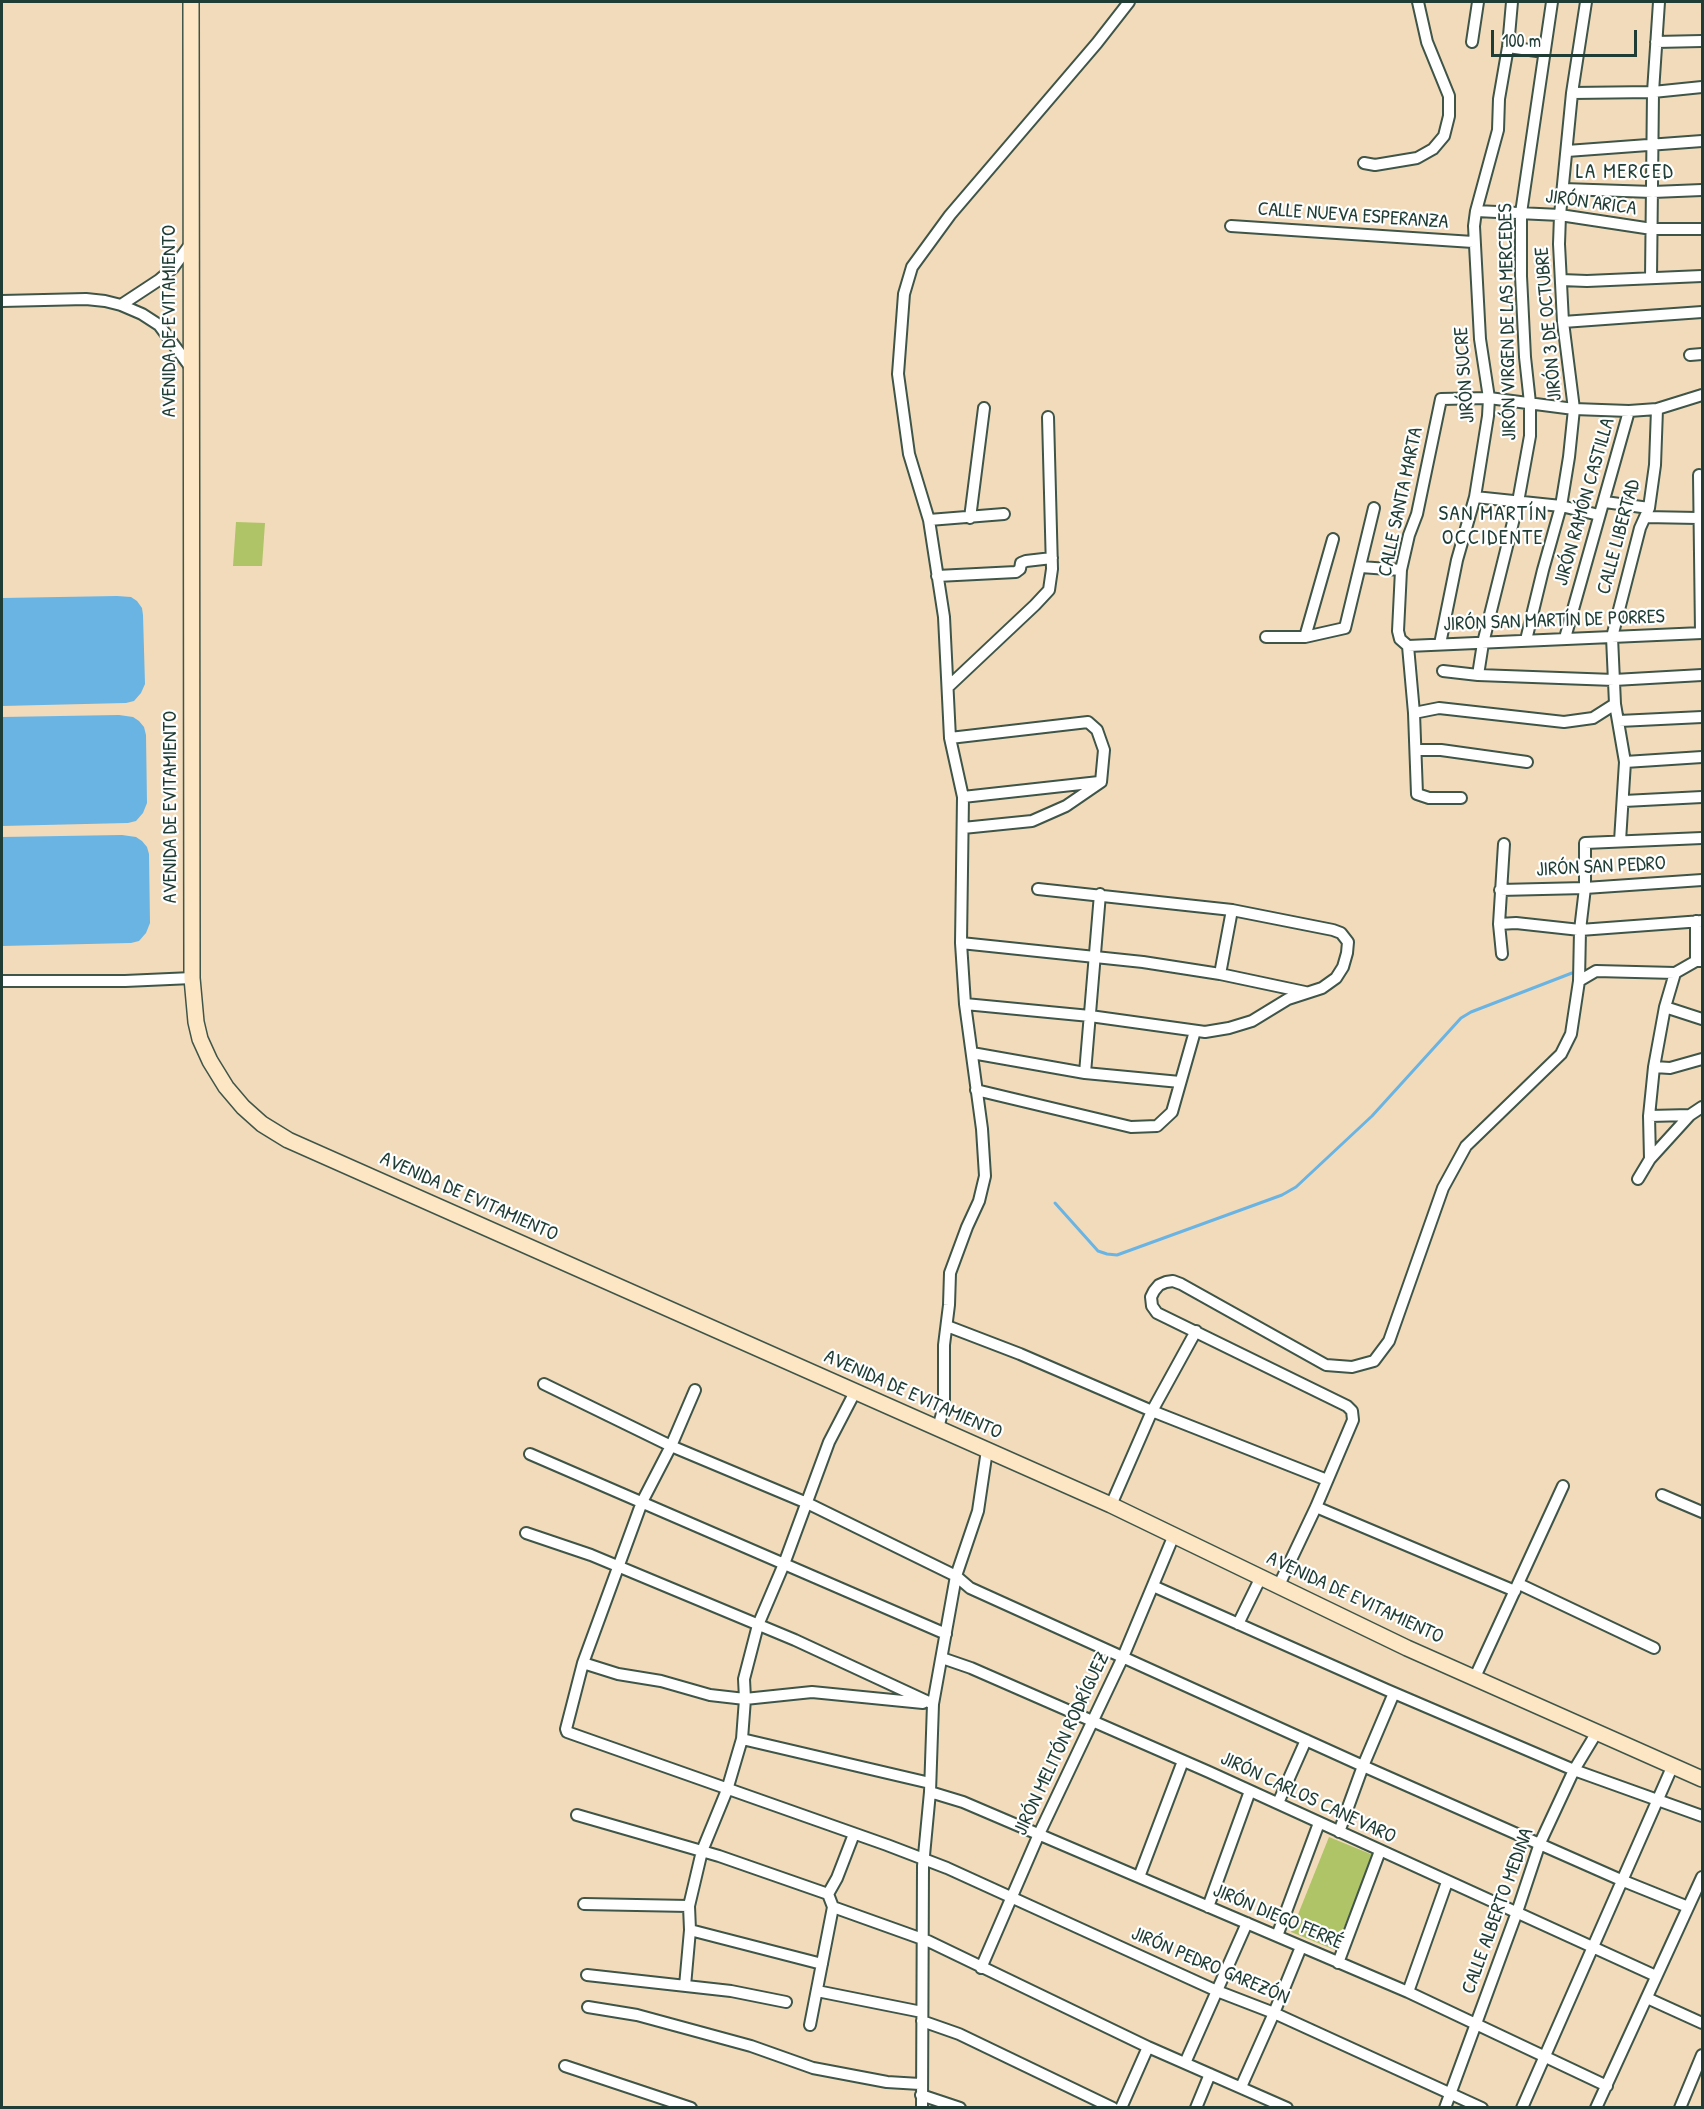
<!DOCTYPE html>
<html>
<head>
<meta charset="utf-8">
<style>
	body { margin:0 }
	#map { position:relative; width:1704px; height:2109px; overflow:hidden; background:#f2dbbb; font-family:"Patrick Hand",sans-serif }
	canvas { display:block }
	.frame { position:absolute; inset:0; border:3px solid #1f3d34; pointer-events:none }
	.scale { position:absolute; left:1491px; top:30px; width:146px; height:27px; box-sizing:border-box; border:3px solid #1f3d34; border-top:0; padding-left:8px; font-size:18px; line-height:21px; white-space:nowrap; color:#1f3d34; -webkit-text-stroke:4px #fff; paint-order:stroke }
</style>
</head>
<body>
<div id="map">
<canvas width="1704" height="2109"></canvas>
<div class="frame"></div>
<div class="scale">100 m</div>
</div>
<script>
const context = document.querySelector('canvas').getContext('2d');
context.lineJoin = 'round';
function fill(path, color) { context.fillStyle = color; context.fill(path, 'evenodd'); }
const shape = rows => new Path2D(rows.map(r => 'M' + r).join(''));
function stroke(path, color, width, dash) { context.strokeStyle = color; context.lineWidth = width; context.lineCap = dash ? 'butt' : 'round'; context.setLineDash(dash || []); context.stroke(path); }
function write(font, color, halo, rows, align = 'center') {
  context.font = font + ' "Patrick Hand",sans-serif'; context.lineWidth = 4.5; context.setLineDash([]); context.textBaseline = 'middle'; context.strokeStyle = halo; context.fillStyle = color; for (const [text, x, y, turn = 0] of rows) {
    context.save(); context.translate(x, y); context.rotate((+turn || 0) * Math.PI / 180); context.textAlign = isNaN(turn) ? turn : align; if (halo) context.strokeText(text, 0, 0); context.fillText(text, 0, 0); context.restore();
  }
}
const green = shape([
	[236,522,265,523,262,566,233,566],
	[1329,1837,1373,1855,1335,1950,1291,1932]
]);
const water = shape([
	[117,596,131,597,137,601,142,608,143,615,145,684,141,693,134,701,126,703,2,706,2,598],
	[119,715,133,717,139,721,144,727,146,735,147,803,143,813,136,821,128,823,2,826,2,717],
	[122,835,136,837,142,841,147,847,149,854,150,923,146,933,139,941,131,943,2,946,2,837]
]);
const stream = shape([
	[1055,1203,1098,1251,1107,1254,1117,1255,1282,1195,1296,1187,1372,1116,1461,1018,1471,1012,1572,973]
]);
const street = shape([
	[1472,42,1478,2],
	[1656,42,1702,41],
	[1508,47,1544,52],
	[1572,93,1653,92,1702,87],
	[1567,151,1702,141],
	[1364,163,1375,165,1417,158,1433,149,1444,136,1449,116,1449,96,1427,42,1418,2],
	[1563,189,1653,192,1702,190],
	[1476,211,1560,215,1652,229,1702,229],
	[1231,226,1473,242],
	[1651,278,1653,92,1659,2],
	[1561,280,1587,281,1702,276],
	[2,301,86,299,105,301,121,305,142,314,159,325,191,368],
	[121,305,159,280,173,268,191,243],
	[1563,322,1702,312],
	[1690,355,1702,354],
	[1699,475,1701,633],
	[1475,497,1561,506,1599,515],
	[1605,502,1649,508],
	[1645,517,1698,518],
	[970,518,984,408],
	[929,520,1004,514],
	[1361,567,1401,570],
	[937,576,1016,572,1020,569,1021,563,1026,561,1052,558],
	[1266,637,1305,637,1345,628,1374,508],
	[1305,637,1333,539],
	[1565,638,1629,411],
	[1526,640,1543,570,1561,506,1569,457,1574,409,1563,322,1559,244,1560,215,1572,93,1586,2],
	[1440,644,1457,560,1475,497,1488,416,1489,398,1480,339,1474,226,1476,211,1498,130,1499,99,1508,47,1512,2],
	[1408,646,1400,639,1398,631,1401,570,1409,535,1417,514,1441,399,1489,398,1574,409,1629,411,1657,409,1702,395],
	[1408,646,1702,633],
	[1408,646,1414,713,1417,794,1429,798,1461,798],
	[1443,671,1478,675,1614,680,1702,675],
	[1478,675,1483,643,1518,502,1530,436,1530,403,1525,357,1521,276,1521,213,1552,2],
	[949,686,1035,605,1049,590,1052,569,1048,417],
	[1414,713,1439,708,1564,722,1593,718,1615,704],
	[1619,721,1702,717],
	[950,738,1088,722,1097,730,1104,750,1101,782,1066,806,1032,821,963,828],
	[1416,750,1441,750,1527,762],
	[1625,762,1702,757],
	[963,797,1099,782],
	[1624,801,1702,797],
	[1620,841,1625,762,1615,704,1612,637,1640,528,1649,508,1655,465,1657,409],
	[1500,890,1585,888,1702,880],
	[1696,921,1696,961],
	[1499,924,1516,923,1580,930,1702,921],
	[961,943,1143,962,1220,974,1305,992],
	[1502,954,1499,924,1504,844],
	[1220,974,1232,910],
	[2,981,125,981,192,978],
	[1579,981,1580,930,1585,888,1585,843,1702,838],
	[965,1004,1090,1016,1205,1032,1229,1028,1252,1021,1288,999,1322,988,1336,978,1343,967,1347,953,1348,942,1341,933,1333,930,1232,910,1038,889],
	[1665,1007,1702,1019],
	[972,1053,1085,1073,1180,1082],
	[1654,1067,1670,1068,1702,1059],
	[1085,1073,1100,894],
	[976,1090,1131,1127,1157,1126,1172,1112,1195,1031],
	[1649,1116,1690,1115],
	[1650,1159,1649,1116,1654,1067,1665,1007,1675,973],
	[1638,1179,1650,1159,1690,1115,1702,1107],
	[947,1326,1020,1354,1152,1411,1327,1480],
	[544,1384,671,1446,807,1503,956,1576,970,1588,1363,1766,1621,1880,1688,1907],
	[695,1390,671,1446,642,1502,583,1663,566,1729,567,1732,887,1845,947,1868,1217,1991,1274,2013,1482,2108],
	[938,1428,944,1406,944,1345,949,1305,950,1273,967,1227,979,1201,985,1176,982,1129,965,1004,961,943,963,797,950,738,944,617,929,520,909,454,898,374,904,294,912,267,950,215,1097,43,1129,2],
	[530,1454,946,1634],
	[1662,1495,1702,1512],
	[1111,1505,1152,1411,1196,1331],
	[1316,1507,1515,1591],
	[526,1533,591,1555,795,1640,933,1704],
	[1519,1584,1654,1648],
	[1279,1585,1316,1507,1353,1420,1352,1411,1347,1406,1157,1313,1152,1306,1151,1297,1154,1291,1159,1285,1166,1282,1173,1281,1181,1284,1326,1365,1352,1367,1374,1361,1389,1341,1443,1188,1466,1146,1561,1054,1571,1034,1579,981,1596,971,1675,973,1696,961,1702,961],
	[1153,1586,1387,1690,1574,1770,1702,1816],
	[1238,1624,1261,1577],
	[942,1658,971,1668,1209,1772,1656,1976],
	[583,1663,618,1674,661,1681,710,1695,745,1699,812,1692,923,1703],
	[1475,1677,1563,1486],
	[742,1739,930,1783],
	[930,1792,963,1802,1408,1992,1607,2086],
	[1278,1803,1306,1740],
	[577,1815,719,1856,828,1894,833,1907,928,1941,1148,2047,1287,2108],
	[1339,1832,1363,1766,1394,1693],
	[1139,1877,1183,1761],
	[828,1894,837,1878,854,1834],
	[584,1904,689,1906,702,1851,727,1790,742,1739,745,1699,744,1679,758,1625,784,1564,829,1442,855,1392],
	[1208,1907,1250,1791],
	[690,1930,822,1964],
	[1277,1936,1319,1823],
	[1338,1963,1380,1851],
	[981,1968,1039,1834,1123,1657,1174,1535],
	[587,1975,731,1991,786,2002],
	[685,1986,690,1930,689,1906],
	[817,1991,922,2012],
	[1408,1992,1447,1882],
	[1647,1998,1702,2023],
	[588,2007,637,2015,751,2046,813,2068,887,2082,920,2084],
	[922,2021,959,2034,1113,2108],
	[810,2025,833,1907],
	[1185,2063,1247,1923],
	[565,2066,691,2108],
	[1241,2087,1274,2013,1301,1947],
	[921,2095,960,2108],
	[922,2108,923,1866,930,1792,933,1704,956,1576,978,1511,987,1450],
	[1121,2108,1148,2047],
	[1196,2108,1210,2074],
	[1445,2108,1517,1912,1540,1843,1574,1770,1597,1732],
	[1522,2108,1673,1765],
	[1596,2108,1702,1877],
	[1680,2108,1702,2055]
]);
const secondary = shape([
	[191,2,192,978,196,1022,200,1039,210,1061,226,1087,243,1107,262,1124,288,1140,1111,1505,1407,1648,1702,1779]
]);
const streetNames = [
	["JIRÓN ARICA",1591,203,8],
	["CALLE NUEVA ESPERANZA",1353,216,4],
	["AVENIDA DE EVITAMIENTO",170,321,-90],
	["JIRÓN VIRGEN DE LAS MERCEDES",1508,322,-91],
	["JIRÓN 3 DE OCTUBRE",1549,324,-95],
	["JIRÓN SUCRE",1465,375,-94],
	["CALLE SANTA MARTA",1401,502,-78],
	["JIRÓN RAMÓN CASTILLA",1585,502,-74],
	["CALLE LIBERTAD",1619,537,-75],
	["JIRÓN SAN MARTÍN DE PORRES",1554,621,-2],
	["AVENIDA DE EVITAMIENTO",171,807,-90],
	["JIRÓN SAN PEDRO",1601,867,-3],
	["AVENIDA DE EVITAMIENTO",469,1197,24],
	["AVENIDA DE EVITAMIENTO",913,1395,24],
	["AVENIDA DE EVITAMIENTO",1355,1598,25],
	["JIRÓN MELITÓN RODRÍGUEZ",1062,1744,-65],
	["JIRÓN CARLOS CANEVARO",1308,1798,25],
	["CALLE ALBERTO MEDINA",1498,1911,-70],
	["JIRÓN DIEGO FERRÉ",1278,1917,23],
	["JIRÓN PEDRO GAREZÓN",1210,1966,23]
];
const neighbourhoodNames = [
	["LA MERCED",1625,172],
	["SAN MARTÍN",1493,514],
	["OCCIDENTE",1493,538]
];
fill(green, '#afc367');
fill(water, '#6ab4e3');
stroke(stream, '#6ab4e3', 3);
stroke(street, '#3f5548', 14);
stroke(secondary, '#3f5548', 18);
stroke(street, '#fff', 10);
stroke(secondary, '#fce6c4', 15);
write('20px', '#1f3d34', '#fff', streetNames);
context.letterSpacing = '1.5px';
write('21px', '#1f3d34', '#fff', neighbourhoodNames);
context.letterSpacing = '0px';
</script>
</body>
</html>
